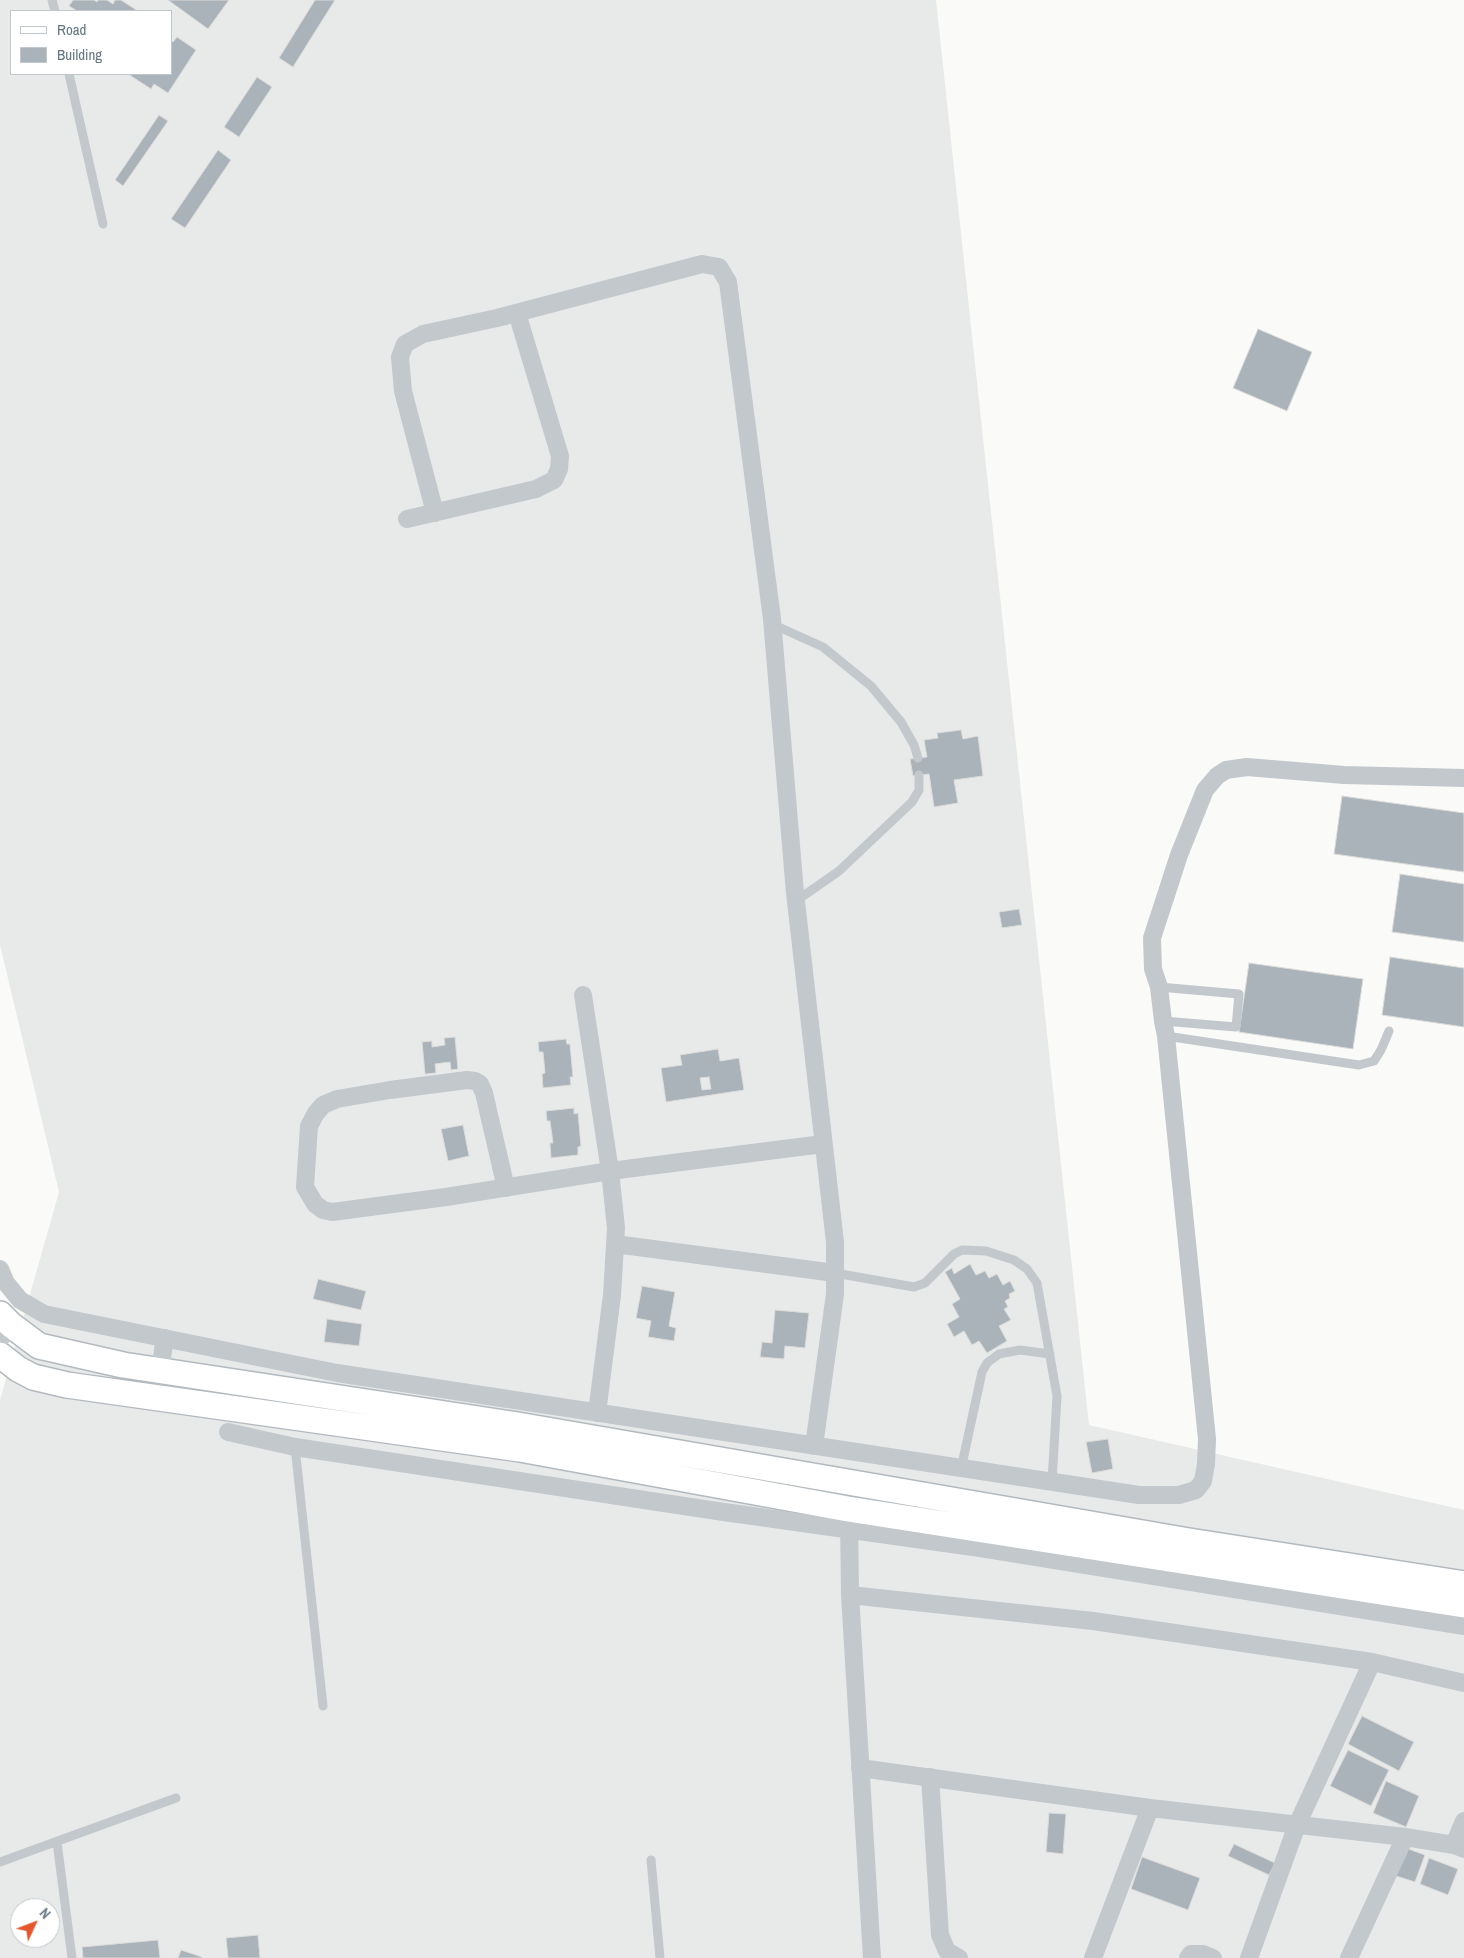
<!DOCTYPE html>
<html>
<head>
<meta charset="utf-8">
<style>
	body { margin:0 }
	#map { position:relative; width:1464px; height:1958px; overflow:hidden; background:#fafaf8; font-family:"Archivo Narrow",sans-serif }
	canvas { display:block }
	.legend { position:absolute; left:10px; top:10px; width:162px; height:65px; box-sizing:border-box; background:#fff; border:1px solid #c1c8cd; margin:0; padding:6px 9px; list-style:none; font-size:15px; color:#657683 }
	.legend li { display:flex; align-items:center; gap:10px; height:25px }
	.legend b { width:25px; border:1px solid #c1c8cd }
	.north { position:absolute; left:10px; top:1898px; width:50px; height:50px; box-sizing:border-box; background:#fff; border:1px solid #c1c8cd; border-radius:50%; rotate:47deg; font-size:14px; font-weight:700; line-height:20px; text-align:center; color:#657683 }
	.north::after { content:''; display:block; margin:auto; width:18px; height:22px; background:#e4572e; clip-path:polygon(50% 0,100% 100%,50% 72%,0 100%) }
</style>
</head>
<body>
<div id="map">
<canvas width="1464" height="1958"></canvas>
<ul class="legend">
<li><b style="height:6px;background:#fff"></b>Road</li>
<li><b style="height:14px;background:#aab3b9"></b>Building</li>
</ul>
<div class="north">N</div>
</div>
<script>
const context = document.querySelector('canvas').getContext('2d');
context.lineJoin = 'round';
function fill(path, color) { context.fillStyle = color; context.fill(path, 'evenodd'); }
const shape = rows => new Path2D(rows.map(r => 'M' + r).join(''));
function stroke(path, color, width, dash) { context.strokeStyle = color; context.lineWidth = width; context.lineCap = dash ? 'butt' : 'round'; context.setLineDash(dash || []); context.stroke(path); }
const built = shape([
	[0,0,936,0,1089,1425,1464,1510,1464,1958,0,1958,0,1400,59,1192,0,945],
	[11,11,171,11,171,74,11,74],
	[20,1908,50,1908,50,1938,20,1938]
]);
const building = shape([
	[73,0,94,0,97,2,98,0,107,0,113,4,115,0,121,0,138,11,77,11,69,6,73,0],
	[168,0,229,0,208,29,168,0],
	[315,0,335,0,293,67,279,58,315,0],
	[177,37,196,50,168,93,154,84,151,89,128,74,171,74,171,41,173,42,177,37],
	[257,77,272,87,239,137,224,127,257,77],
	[159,115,168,121,123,186,115,180,159,115],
	[218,150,231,160,185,228,171,219,218,150],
	[1258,329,1312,352,1287,411,1233,388,1258,329],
	[961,730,963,739,978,736,983,776,954,780,958,803,934,807,929,774,913,776,910,759,927,757,924,740,938,738,937,733,961,730],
	[1342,796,1464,813,1464,872,1334,854,1342,796],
	[1400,874,1464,884,1464,942,1392,932,1400,874],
	[1019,909,1022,925,1002,928,999,912,1019,909],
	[1390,957,1464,968,1464,1027,1382,1015,1390,957],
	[1249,963,1363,979,1353,1049,1239,1032,1249,963],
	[455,1037,458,1069,451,1070,450,1062,435,1064,436,1073,425,1074,422,1042,432,1041,432,1047,445,1045,444,1038,455,1037],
	[566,1039,567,1044,570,1044,573,1077,570,1077,571,1085,543,1088,542,1074,545,1073,543,1052,539,1052,538,1042,566,1039],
	[718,1049,720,1061,739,1058,744,1090,666,1102,661,1068,682,1065,680,1055,718,1049],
	[709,1077,711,1089,702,1090,700,1078,709,1077],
	[574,1108,574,1114,578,1113,581,1146,578,1147,578,1155,551,1158,550,1143,553,1143,550,1121,547,1121,546,1111,574,1108],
	[463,1125,469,1156,448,1161,441,1129,463,1125],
	[970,1264,976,1275,985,1271,989,1278,997,1274,1003,1285,1010,1281,1015,1291,1009,1294,1010,1298,1005,1301,1008,1307,1004,1309,1011,1320,999,1326,1007,1341,987,1353,979,1341,972,1345,964,1331,954,1337,947,1324,959,1317,952,1304,960,1299,945,1272,952,1268,954,1274,970,1264],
	[318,1279,366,1291,361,1310,313,1299,318,1279],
	[642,1286,675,1292,669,1326,676,1328,674,1341,648,1337,651,1321,636,1318,642,1286],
	[775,1310,809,1313,805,1348,785,1346,784,1359,760,1357,762,1342,772,1343,775,1310],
	[327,1319,362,1324,359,1346,324,1342,327,1319],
	[1108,1439,1113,1469,1092,1473,1086,1442,1108,1439],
	[1362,1716,1414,1742,1399,1771,1348,1744,1362,1716],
	[1348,1750,1389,1770,1371,1806,1330,1786,1348,1750],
	[1386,1781,1419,1796,1406,1827,1373,1813,1386,1781],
	[1049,1813,1066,1814,1063,1854,1046,1852,1049,1813],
	[1234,1844,1275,1863,1269,1875,1228,1856,1234,1844],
	[1406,1848,1425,1855,1415,1882,1396,1876,1406,1848],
	[1142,1857,1200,1878,1188,1910,1131,1889,1142,1857],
	[1429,1858,1458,1869,1448,1895,1420,1884,1429,1858],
	[258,1935,260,1958,228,1958,226,1938,258,1935],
	[158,1940,160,1958,83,1958,82,1947,158,1940],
	[181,1950,202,1957,202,1958,178,1958,181,1950]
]);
const lane = shape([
	[52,0,55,11],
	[69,74,103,224],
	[772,624,823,647,871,686,901,722,914,745,918,758],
	[796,901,839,871,912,802,919,790,919,775],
	[1159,987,1239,994,1236,1027,1163,1021],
	[1166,1036,1359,1065,1374,1061,1381,1050,1389,1031],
	[835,1273,914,1287,925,1283,954,1254,962,1250,986,1251,1014,1260,1027,1269,1037,1283,1057,1396,1052,1482],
	[295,1447,323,1706],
	[961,1469,982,1372,987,1363,999,1354,1020,1350,1050,1354],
	[57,1842,72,1958],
	[651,1860,660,1958],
	[0,1862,176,1798]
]);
const street = shape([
	[435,513,403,391,400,357,405,344,423,334,497,318,702,264,719,267,728,282,772,619,795,893,835,1242,835,1294,814,1446],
	[407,519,536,489,554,480,559,469,560,456,517,313],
	[583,995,610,1171,616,1228,612,1295,597,1413],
	[506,1188,484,1093,480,1084,475,1081,467,1080,390,1090,337,1099,323,1105,316,1113,309,1126,305,1187,315,1204,323,1210,332,1212,446,1197,610,1171,823,1144],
	[615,1244,835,1273],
	[0,1269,6,1283,20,1300,44,1314,337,1373,1139,1495,1179,1495,1196,1490,1203,1481,1206,1464,1207,1439,1166,1036,1163,1021,1159,987,1153,969,1152,938,1179,855,1205,790,1217,776,1226,770,1247,767,1344,775,1464,778],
	[0,1339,11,1325],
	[160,1370,165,1338],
	[228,1432,295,1447,717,1511,980,1548,1464,1626],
	[849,1517,850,1595,872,1958],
	[850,1595,1093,1621,1372,1662,1464,1683],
	[860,1768,1150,1808,1405,1837,1454,1845],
	[930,1777,940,1935,947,1951,959,1958],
	[1464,1821,1454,1845,1464,1849],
	[1093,1958,1150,1808],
	[1188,1958,1191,1954,1203,1954,1213,1958],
	[1249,1958,1297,1825,1372,1662],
	[1349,1958,1405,1837]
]);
const secondary = shape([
	[0,1314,11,1325,39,1346,123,1365,518,1425,1189,1541,1464,1584],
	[0,1355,18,1369,33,1377,67,1385,520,1449,848,1509,1464,1605]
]);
fill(built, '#e8e9e9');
fill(building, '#aab3b9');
stroke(building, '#dcdcda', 1);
stroke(secondary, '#b3babf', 28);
stroke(lane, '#c3c8cc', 9);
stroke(street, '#c3c8cc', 18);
stroke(secondary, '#fff', 25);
</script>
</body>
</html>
